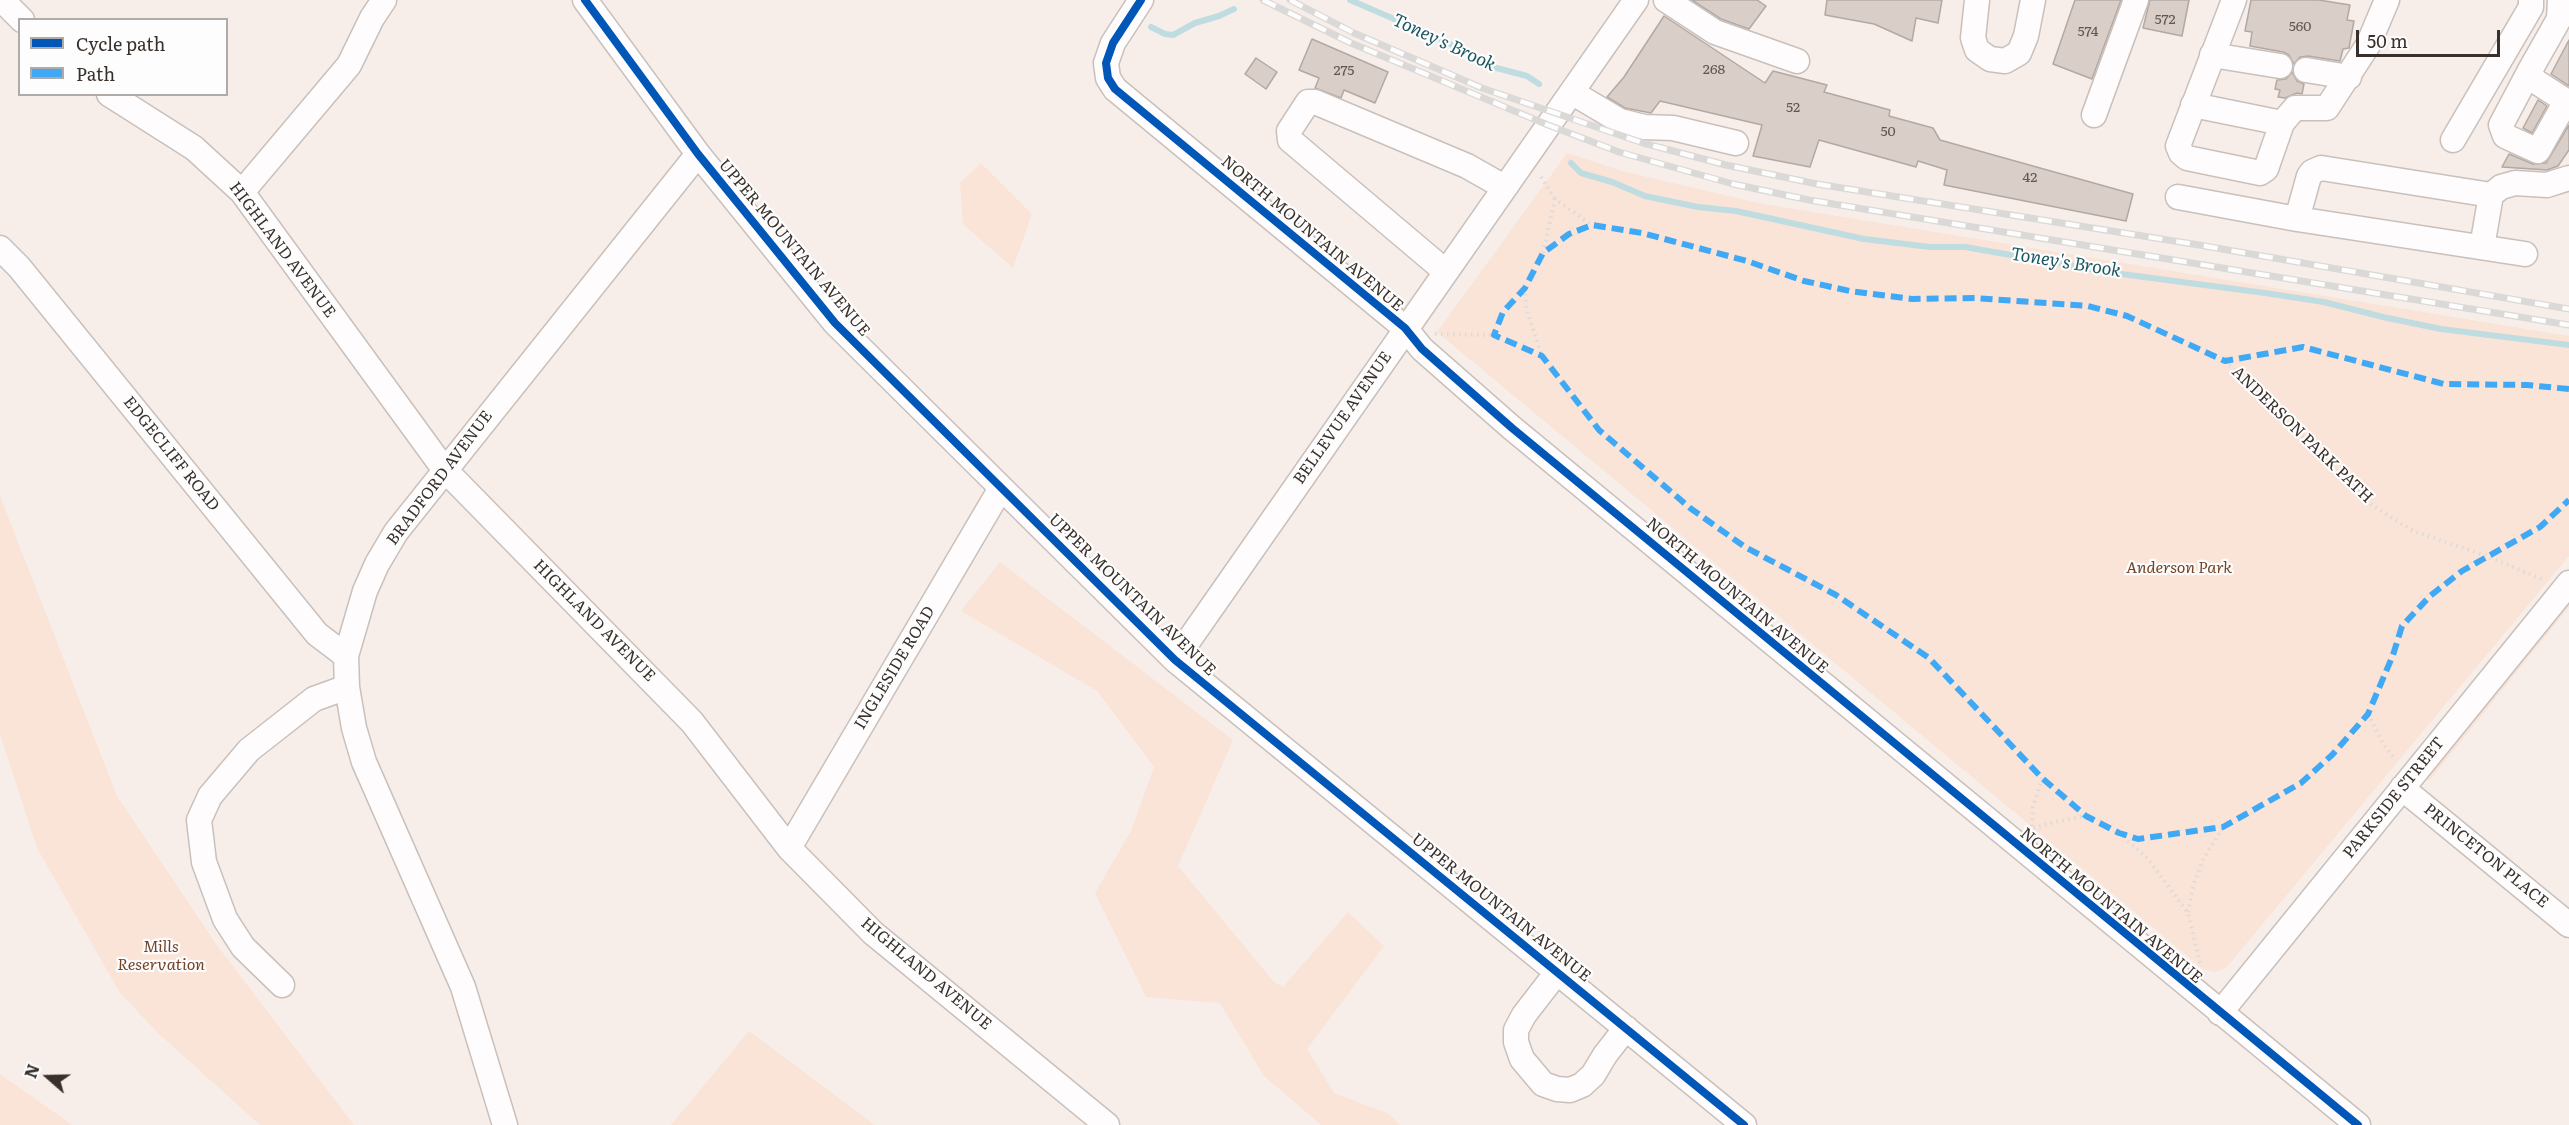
<!DOCTYPE html>
<html>
<head>
<meta charset="utf-8">
<style>
	body { margin:0 }
	#map { position:relative; width:2569px; height:1125px; overflow:hidden; background:#f7eeea; font-family:Literata,serif }
	canvas { display:block }
	.legend { position:absolute; left:18px; top:18px; width:210px; height:78px; box-sizing:border-box; background:#fdfdfd; border:2px solid #afaba9; margin:0; padding:8px 10px; list-style:none; font-size:18px; color:#39302b }
	.legend li { display:flex; align-items:center; gap:12px; height:30px }
	.legend b { width:30px; border:2px solid #afaba9 }
	.north { position:absolute; left:18px; top:1047px; width:60px; height:60px; -webkit-text-stroke:4px #fdfdfd; paint-order:stroke; rotate:290deg; font-size:16px; font-weight:700; line-height:24px; text-align:center; color:#39302b }
	.north::after { content:''; display:block; margin:auto; width:21px; height:27px; background:#39302b; clip-path:polygon(50% 0,100% 100%,50% 72%,0 100%) }
	.scale { position:absolute; left:2356px; top:30px; width:144px; height:27px; box-sizing:border-box; border:3px solid #39302b; border-top:0; padding-left:8px; font-size:18px; line-height:21px; white-space:nowrap; color:#39302b; -webkit-text-stroke:4px #fdfdfd; paint-order:stroke }
</style>
</head>
<body>
<div id="map">
<canvas width="2569" height="1125"></canvas>
<ul class="legend">
<li><b style="height:8px;background:#0057b8"></b>Cycle path</li>
<li><b style="height:8px;background:#3fa9f5"></b>Path</li>
</ul>
<div class="north">N</div>
<div class="scale">50 m</div>
</div>
<script>
const context = document.querySelector('canvas').getContext('2d');
context.lineJoin = 'round';
function fill(path, color) { context.fillStyle = color; context.fill(path, 'evenodd'); }
const shape = rows => new Path2D(rows.map(r => 'M' + r).join(''));
function stroke(path, color, width, dash) { context.strokeStyle = color; context.lineWidth = width; context.lineCap = dash ? 'butt' : 'round'; context.setLineDash(dash || []); context.stroke(path); }
function write(font, color, halo, rows, align = 'center') {
  context.font = font + ' Literata,serif'; context.lineWidth = 4.5; context.setLineDash([]); context.textBaseline = 'middle'; context.strokeStyle = halo; context.fillStyle = color; for (const [text, x, y, turn = 0] of rows) {
    context.save(); context.translate(x, y); context.rotate((+turn || 0) * Math.PI / 180); context.textAlign = isNaN(turn) ? turn : align; if (halo) context.strokeText(text, 0, 0); context.fillText(text, 0, 0); context.restore();
  }
}
const green = shape([
	[1567,153,1622,171,1758,203,2569,336,2569,556,2226,968,2215,972,2203,969,1437,332],
	[981,163,1032,214,1013,268,963,224,960,183],
	[0,496,117,796,216,944,354,1125,260,1125,158,1033,120,993,37,848,0,734],
	[1000,562,1233,740,1178,866,1274,982,1283,987,1348,912,1384,946,1307,1049,1334,1093,1389,1114,1400,1125,1321,1125,1264,1076,1220,1003,1146,997,1095,893,1131,831,1154,767,1097,691,961,611],
	[2569,600,2569,607,2429,781,2417,773],
	[749,1031,875,1125,671,1125],
	[0,1074,72,1125,0,1125]
]);
const stream = shape([
	[1350,0,1443,40,1489,66,1527,76,1539,84],
	[1151,27,1165,34,1173,35,1195,23,1219,16,1234,9],
	[1571,163,1581,173,1612,182,1645,196,1698,207,1736,211,1864,239,1930,247,1965,247,2114,273,2265,293,2324,302,2383,317,2441,329,2569,345]
]);
const building = shape([
	[1692,0,1757,0,1766,6,1749,29,1721,19,1692,0],
	[1827,0,1942,0,1938,23,1916,18,1912,41,1874,24,1825,15,1827,0],
	[2075,0,2121,0,2092,79,2053,64,2075,0],
	[2150,0,2189,0,2182,36,2143,28,2150,0],
	[2251,0,2319,0,2350,5,2347,20,2354,21,2349,48,2343,49,2340,61,2308,56,2300,57,2294,64,2289,55,2283,52,2250,46,2252,32,2245,31,2251,0],
	[1664,16,1765,83,1773,71,1827,85,1824,92,1890,110,1889,116,1933,128,1940,140,2133,194,2126,221,1944,185,1947,170,1918,161,1916,167,1819,140,1810,167,1753,156,1762,125,1660,101,1651,113,1625,108,1607,97,1624,77,1664,16],
	[1312,39,1388,72,1375,103,1344,90,1341,98,1315,88,1319,78,1299,70,1312,39],
	[2569,40,2569,86,2551,74,2569,40],
	[1256,58,1277,72,1266,89,1245,74,1256,58],
	[2292,72,2297,81,2304,84,2302,94,2297,93,2285,98,2278,97,2280,90,2275,89,2277,80,2286,79,2292,72],
	[2538,100,2547,106,2532,133,2523,128,2538,100],
	[2569,125,2569,150,2558,166,2547,170,2502,167,2509,154,2533,164,2546,163,2569,125]
]);
const path = shape([
	[1541,177,1555,199],
	[1543,253,1555,199,1592,225],
	[1525,288,1526,308,1542,356],
	[1435,334,1494,335],
	[2225,361,2372,505,2413,531,2487,556,2544,580],
	[2368,714,2383,744,2396,760],
	[2042,778,2033,807,2032,829,2054,822,2086,816],
	[2119,833,2149,860,2188,913,2201,967],
	[2188,912,2194,883,2204,858,2223,827]
]);
const minor = shape([
	[2,0,22,20],
	[585,0,698,154,835,323,1175,660,1744,1125],
	[1141,0,1113,43,1106,63,1108,78,1115,89,1405,328,1422,349,1512,428,2358,1125],
	[1666,0,1715,32,1797,61],
	[1977,0,1973,38,1977,50,1990,59,2005,61,2019,53,2026,36,2033,0],
	[2234,0,2178,146,2181,153,2187,158,2260,173,2266,169,2282,123,2295,108,2327,108,2368,45,2387,0],
	[2212,55,2280,66],
	[2306,70,2349,77],
	[2529,72,2535,81,2566,101,2538,151,2505,136,2501,125,2529,72,2559,19,2560,0],
	[1573,93,1620,121,1644,127,1673,128,1736,143],
	[109,94,194,148,242,192,444,469,692,722,789,848,873,933,1107,1125],
	[2193,105,2282,123],
	[2094,115,2136,0],
	[2453,140,2531,7,2531,0],
	[242,192,349,65,372,18,384,0],
	[2178,197,2297,219,2525,254],
	[2297,219,2309,176,2312,172,2321,168,2491,195,2501,187,2515,183,2547,185,2569,178],
	[2482,247,2491,195],
	[0,248,19,267,317,634,346,656],
	[1445,271,1290,140,1289,131,1308,102,1315,102,1467,166,1504,187],
	[1175,660,1636,0],
	[2402,788,2569,925],
	[789,848,1001,488],
	[1558,971,1524,1015,1516,1030,1516,1042,1522,1059,1543,1084,1557,1089,1570,1090,1582,1085,1593,1075,1605,1055,1626,1028],
	[282,985,243,947,225,919,204,862,199,820,210,796,249,750,314,699,347,687],
	[2220,1013,2569,583],
	[505,1125,463,987,364,762,354,728,347,687,346,656,365,591,377,564,396,532,698,154]
]);
const rail = shape([
	[1263,0,1351,43,1548,125,1619,152,1733,184,1809,200,2569,325],
	[1290,0,1354,33,1482,88,1643,143,1726,165,1817,184,2199,245,2569,309]
]);
const quiet = shape([
	[2569,389,2527,385,2444,384,2303,347,2225,361,2127,316,2088,306,1975,298,1912,299,1850,291,1804,281,1747,261,1642,233,1592,225,1569,234,1543,253,1525,288,1503,312,1494,335,1542,356,1599,430,1690,508,1745,547,1836,595,1929,658,2042,778,2086,816,2119,833,2138,839,2223,827,2301,783,2332,755,2368,714,2393,655,2402,626,2430,596,2462,571,2540,527,2569,500]
]);
const cycleway = shape([
	[585,0,698,154,835,323,1175,660,1744,1125],
	[1141,0,1113,43,1106,63,1108,78,1115,89,1405,328,1422,349,1512,428,2358,1125]
]);
const numberNames = [
	["572",2165,20],
	["560",2300,27],
	["574",2088,32],
	["268",1714,70],
	["275",1344,71],
	["52",1793,108],
	["50",1888,132],
	["42",2030,178]
];
const streetNames = [
	["NORTH MOUNTAIN AVENUE",1312,234,40],
	["UPPER MOUNTAIN AVENUE",794,248,50],
	["HIGHLAND AVENUE",282,250,53],
	["BELLEVUE AVENUE",1343,418,-55],
	["ANDERSON PARK PATH",2302,435,44],
	["EDGECLIFF ROAD",171,454,51],
	["BRADFORD AVENUE",440,478,-53],
	["UPPER MOUNTAIN AVENUE",1132,595,44],
	["NORTH MOUNTAIN AVENUE",1737,596,40],
	["HIGHLAND AVENUE",594,621,45],
	["INGLESIDE ROAD",895,668,-59],
	["PARKSIDE STREET",2394,798,-51],
	["PRINCETON PLACE",2486,856,39],
	["NORTH MOUNTAIN AVENUE",2111,906,40],
	["UPPER MOUNTAIN AVENUE",1501,908,39],
	["HIGHLAND AVENUE",926,974,40]
];
const parkNames = [
	["Anderson Park",2179,568],
	["Mills",161,947],
	["Reservation",161,965]
];
const waterNames = [
	["Toney's Brook",1444,43,25],
	["Toney's Brook",2066,263,9]
];
fill(green, '#fae3d7');
stroke(stream, '#bfdce1', 6);
fill(building, '#d9cec8');
stroke(building, '#b2a9a5', 1.5);
stroke(minor, '#c9c0bc', 27);
stroke(path, '#dedad9', 4, [1.5, 4.5]);
stroke(minor, '#fefcfc', 24);
stroke(rail, '#dbd9d7', 7);
stroke(rail, '#fdfdfd', 4.5, [14]);
stroke(quiet, '#3fa9f5', 6, [12, 6]);
stroke(cycleway, '#0057b8', 8);
write('14px', '#615852', null, numberNames);
write('16px', '#39302b', '#fdfdfd', streetNames);
write('italic 16px', '#744429', '#fdfdfd', parkNames);
write('italic 18px', '#1a5761', '#fdfdfd', waterNames);
</script>
</body>
</html>
